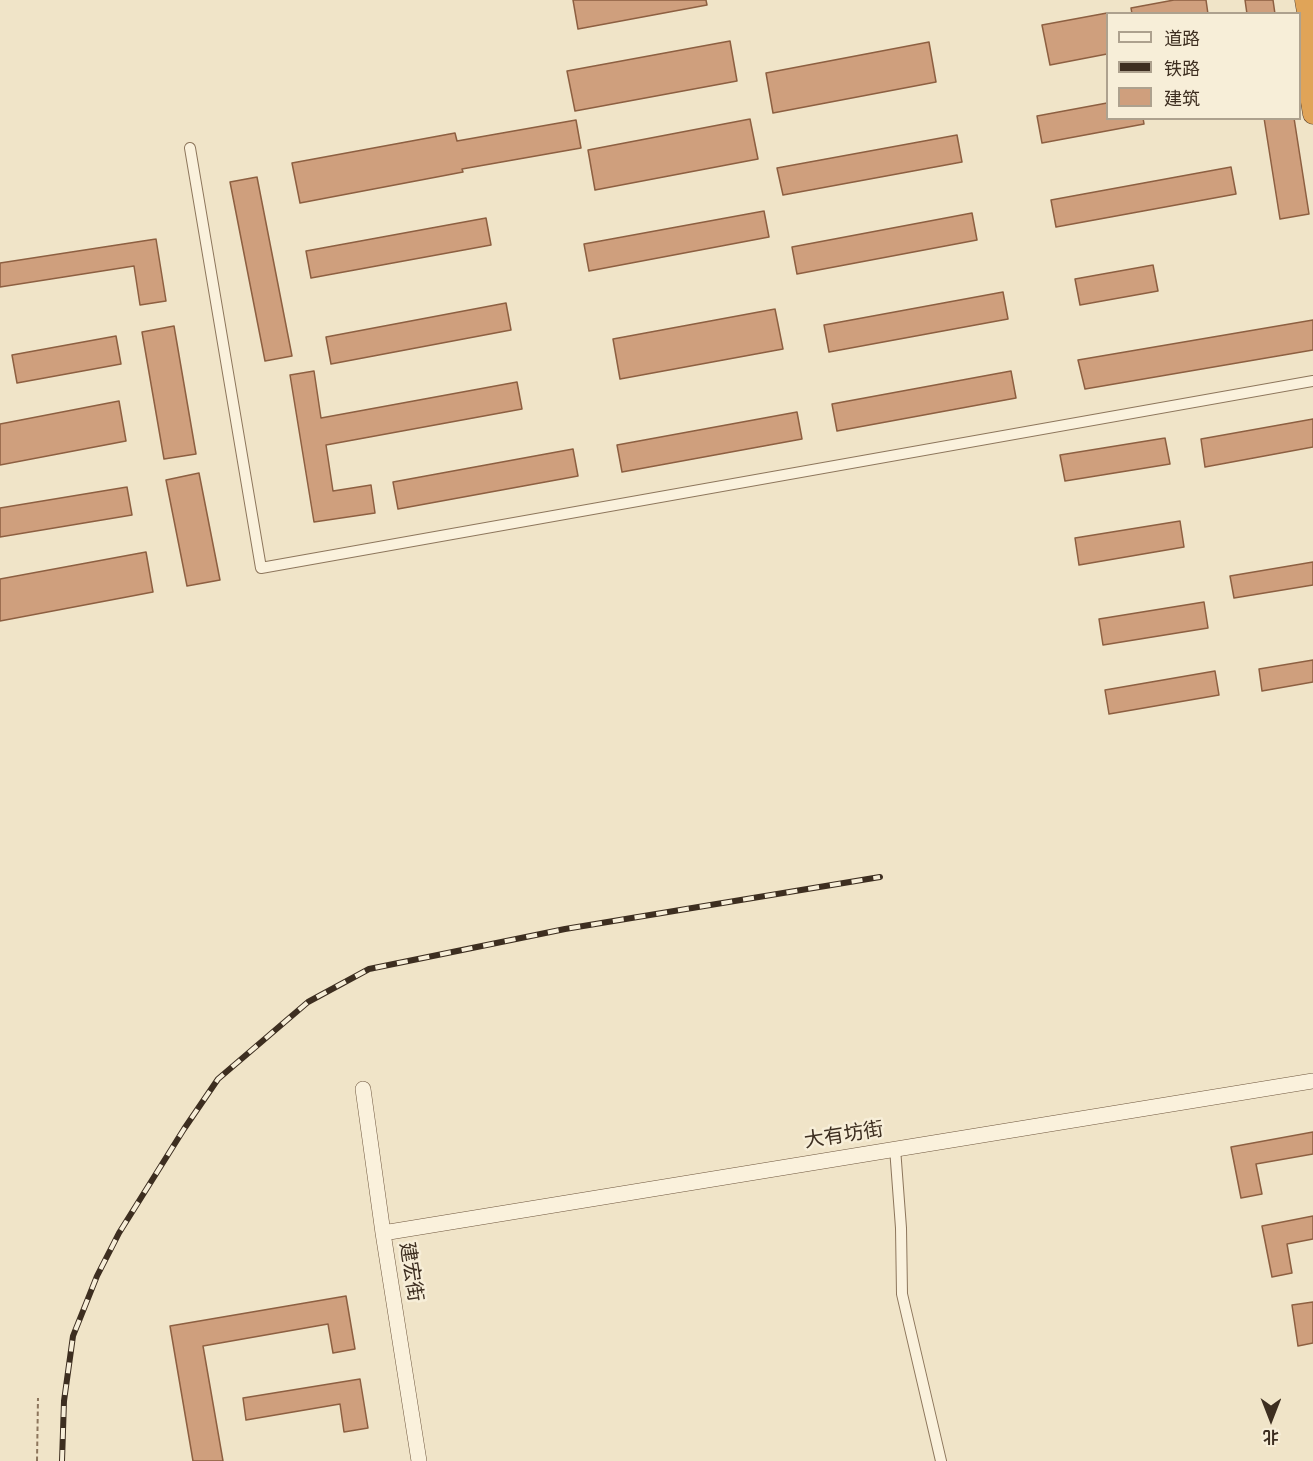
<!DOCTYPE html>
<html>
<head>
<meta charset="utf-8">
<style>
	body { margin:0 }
	#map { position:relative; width:1313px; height:1461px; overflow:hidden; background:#f0e4c8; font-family:"Source Serif 4","Noto Sans SC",serif }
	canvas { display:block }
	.legend { position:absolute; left:1106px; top:12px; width:195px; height:108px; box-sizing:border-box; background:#f7eed8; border:2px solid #ada18e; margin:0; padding:8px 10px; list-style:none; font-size:18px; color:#3d2e20 }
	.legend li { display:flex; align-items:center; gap:12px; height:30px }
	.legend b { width:30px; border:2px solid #ada18e }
	.north { position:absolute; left:1241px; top:1389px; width:60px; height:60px; -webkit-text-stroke:4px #f7eed8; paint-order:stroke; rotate:180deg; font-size:16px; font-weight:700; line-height:24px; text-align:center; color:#3d2e20 }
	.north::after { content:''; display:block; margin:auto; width:21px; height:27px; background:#3d2e20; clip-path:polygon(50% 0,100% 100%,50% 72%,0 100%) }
</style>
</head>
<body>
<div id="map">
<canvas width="1313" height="1461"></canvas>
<ul class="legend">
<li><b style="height:8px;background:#faf1dc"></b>道路</li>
<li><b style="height:8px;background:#3d2e20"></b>铁路</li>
<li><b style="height:16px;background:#cf9f7d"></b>建筑</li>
</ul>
<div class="north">北</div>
</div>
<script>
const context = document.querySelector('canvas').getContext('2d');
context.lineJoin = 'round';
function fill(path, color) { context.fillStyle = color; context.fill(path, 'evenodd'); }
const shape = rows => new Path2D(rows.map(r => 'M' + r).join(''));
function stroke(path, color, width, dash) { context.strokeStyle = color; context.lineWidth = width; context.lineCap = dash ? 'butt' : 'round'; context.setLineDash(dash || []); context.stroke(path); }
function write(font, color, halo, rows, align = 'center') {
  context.font = font + ' "Source Serif 4","Noto Sans SC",serif'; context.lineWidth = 5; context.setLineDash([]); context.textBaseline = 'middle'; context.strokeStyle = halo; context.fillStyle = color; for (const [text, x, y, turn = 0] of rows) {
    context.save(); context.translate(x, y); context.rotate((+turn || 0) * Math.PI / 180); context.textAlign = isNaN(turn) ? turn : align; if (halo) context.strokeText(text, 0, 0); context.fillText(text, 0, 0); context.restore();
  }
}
const building = shape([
	[573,0,706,0,707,5,578,29,573,0],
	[1174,0,1206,0,1208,14,1132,14,1131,8,1174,0],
	[1245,0,1273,0,1275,14,1247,14,1245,0],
	[1107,13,1107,54,1050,65,1042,25,1107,13],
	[730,41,737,81,575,111,567,71,730,41],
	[929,42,936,82,773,113,766,73,929,42],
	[1107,103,1107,118,1143,118,1144,124,1042,143,1037,116,1107,103],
	[1264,118,1294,118,1309,214,1280,219,1264,118],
	[750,119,758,159,595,190,588,150,750,119],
	[576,120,581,148,462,169,463,172,300,203,292,163,455,133,457,141,576,120],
	[957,135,962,162,783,195,777,168,957,135],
	[1231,167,1236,194,1056,227,1051,200,1231,167],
	[257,177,292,356,265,361,230,182,257,177],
	[764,211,769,237,589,271,584,244,764,211],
	[972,213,977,240,797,274,792,247,972,213],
	[486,218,491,245,311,278,306,251,486,218],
	[156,239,166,301,140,305,134,266,0,287,0,263,156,239],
	[1153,265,1158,291,1080,305,1075,279,1153,265],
	[1003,292,1008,319,829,352,824,325,1003,292],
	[506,303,511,330,331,364,326,337,506,303],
	[775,309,783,349,620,379,613,339,775,309],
	[1313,320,1313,350,1085,389,1078,360,1313,320],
	[174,326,196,454,164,459,142,332,174,326],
	[116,336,121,364,17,383,12,355,116,336],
	[314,371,321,418,517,382,522,409,326,445,333,491,371,485,375,513,314,522,290,375,314,371],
	[1011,371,1016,398,837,431,832,404,1011,371],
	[119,401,126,441,0,465,0,424,119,401],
	[797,412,802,439,622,472,617,445,797,412],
	[1313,419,1313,447,1205,467,1201,439,1313,419],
	[1165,438,1170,464,1065,481,1060,455,1165,438],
	[573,449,578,476,398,509,393,482,573,449],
	[199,473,220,580,187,586,166,480,199,473],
	[127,487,132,515,0,537,0,508,127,487],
	[1180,521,1184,547,1079,565,1075,538,1180,521],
	[146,552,153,592,0,621,0,579,146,552],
	[1313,562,1313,585,1234,598,1230,576,1313,562],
	[1204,602,1208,628,1103,645,1099,619,1204,602],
	[1313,660,1313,682,1262,691,1259,669,1313,660],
	[1215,671,1219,695,1109,714,1105,690,1215,671],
	[1313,1132,1313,1154,1256,1164,1262,1194,1241,1198,1231,1147,1313,1132],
	[1313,1216,1313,1239,1287,1244,1292,1273,1272,1277,1262,1226,1313,1216],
	[346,1296,355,1349,333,1353,328,1324,203,1346,223,1461,193,1461,170,1326,346,1296],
	[1313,1302,1313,1343,1298,1346,1292,1305,1313,1302],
	[360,1379,368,1428,344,1432,340,1404,246,1420,243,1398,360,1379]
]);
const path = shape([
	[37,1461,38,1398]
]);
const street = shape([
	[190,148,261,568,1313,381],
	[895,1148,901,1228,902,1294,941,1461]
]);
const secondary = shape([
	[363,1089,383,1233,419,1461],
	[383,1233,1313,1081]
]);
const highway = shape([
	[1305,0,1313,48],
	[1300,34,1313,114]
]);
const rail = shape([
	[62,1461,64,1401,73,1336,97,1276,119,1233,184,1129,218,1079,308,1002,369,969,565,929,880,877]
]);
const streetNames = [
	["大有坊街",844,1136,-9],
	["建宏街",410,1272,81]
];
fill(building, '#cf9f7d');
stroke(building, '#8d5f41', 1.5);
stroke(street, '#8d765c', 12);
stroke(secondary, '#6f573f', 16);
stroke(highway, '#5b4430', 21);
stroke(path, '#8d765c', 2, [4.5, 3]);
stroke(street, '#faf1dc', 10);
stroke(secondary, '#faf1dc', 15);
stroke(highway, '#e0a458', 20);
stroke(rail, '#3d2e20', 6);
stroke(rail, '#f7eed8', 4, [11]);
write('20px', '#3d2e20', '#f7eed8', streetNames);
</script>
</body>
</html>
